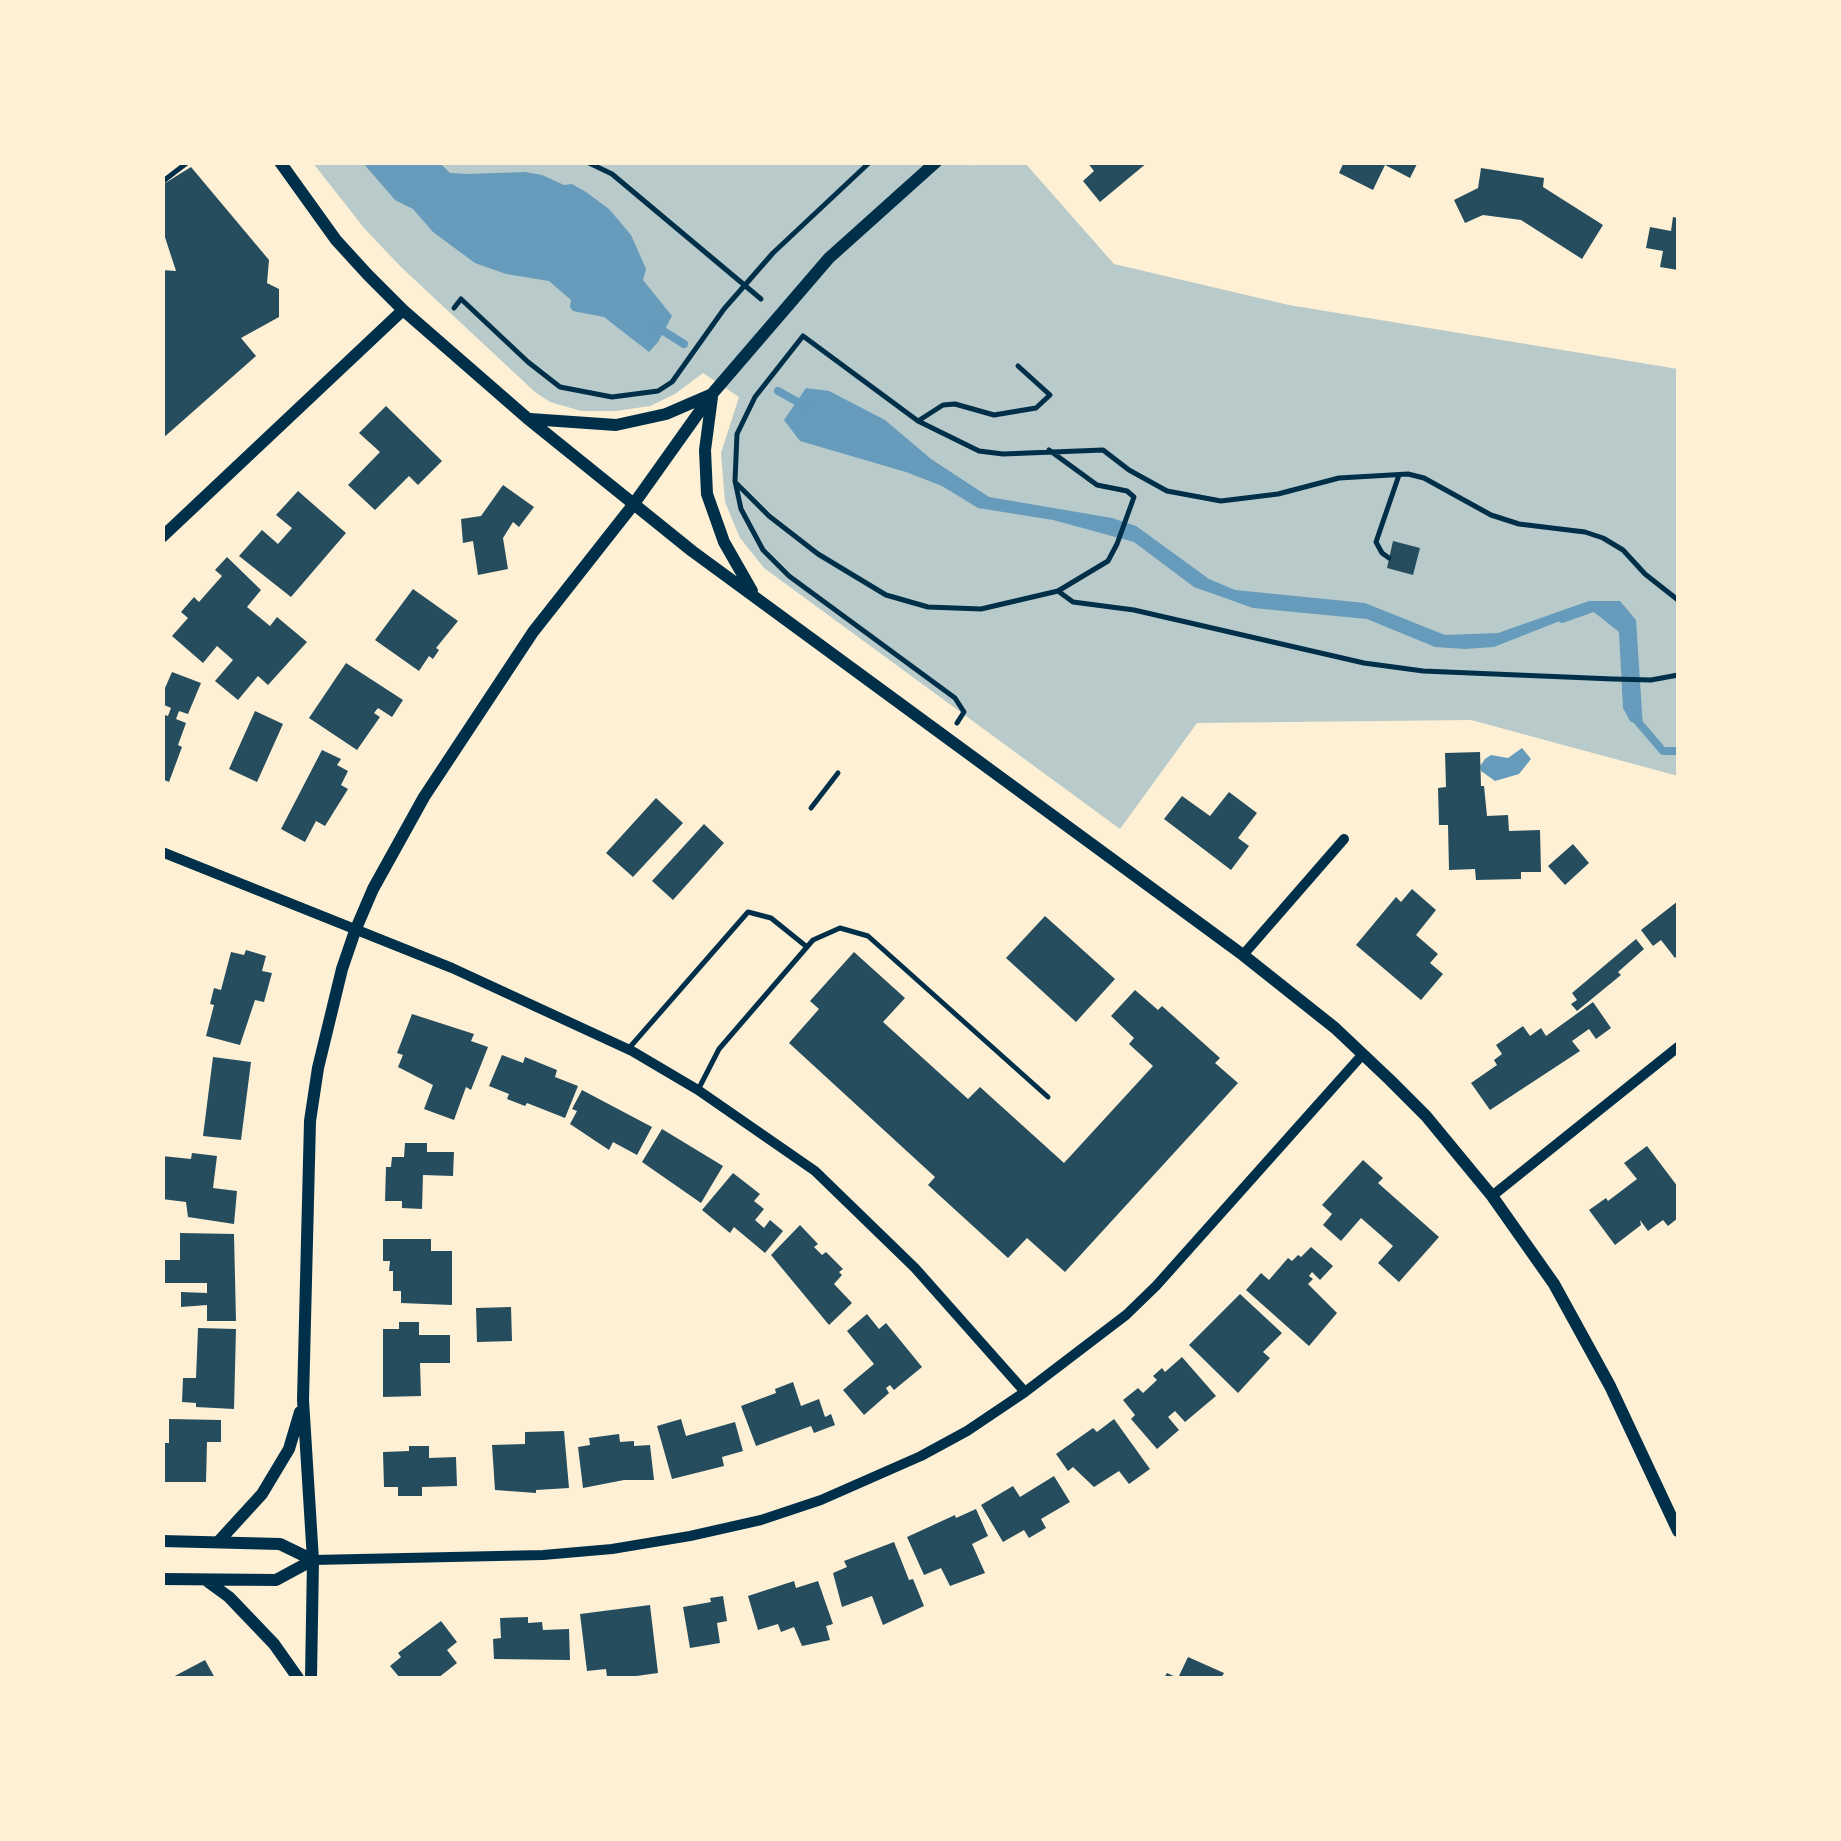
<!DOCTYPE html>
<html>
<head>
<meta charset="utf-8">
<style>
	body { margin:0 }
	#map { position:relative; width:1841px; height:1841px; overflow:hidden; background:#fdf0d5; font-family:Poppins,sans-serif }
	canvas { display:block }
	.frame { position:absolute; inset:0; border:165px solid #fdf0d5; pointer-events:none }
</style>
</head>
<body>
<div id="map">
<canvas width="1841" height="1841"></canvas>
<div class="frame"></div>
</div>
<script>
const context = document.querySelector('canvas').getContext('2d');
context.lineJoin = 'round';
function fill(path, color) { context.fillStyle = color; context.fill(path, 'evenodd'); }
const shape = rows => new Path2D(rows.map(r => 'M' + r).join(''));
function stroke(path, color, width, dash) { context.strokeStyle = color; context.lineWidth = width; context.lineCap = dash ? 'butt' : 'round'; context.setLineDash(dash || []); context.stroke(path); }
const green = shape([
	[967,162,970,166,974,163,1025,163,1114,264,1289,305,1678,369,1678,776,1471,720,1197,723,1120,829,764,568,740,538,725,502,721,453,739,397,703,373,675,394,650,406,616,411,581,411,550,402,535,392,401,267,364,228,313,163]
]);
const water = shape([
	[363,163,440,163,450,173,467,174,525,172,542,175,564,185,572,184,586,192,609,209,631,235,646,269,643,280,672,316,658,342,649,352,604,317,573,311,570,307,571,300,549,281,506,274,475,263,433,232,413,209,395,200],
	[806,388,829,391,885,420,931,459,989,497,1112,518,1136,526,1209,579,1235,590,1365,603,1445,635,1498,633,1589,601,1620,601,1636,620,1643,728,1630,721,1623,708,1619,632,1590,609,1494,647,1465,649,1435,647,1367,619,1253,608,1194,587,1134,542,1053,520,978,508,942,486,906,472,800,441,784,420],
	[1522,748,1531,759,1519,774,1495,781,1481,771,1480,766,1485,759,1491,755,1508,758]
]);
const stream = shape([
	[657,327,684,344],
	[778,391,805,406],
	[1562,619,1596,607],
	[1639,723,1663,751,1678,751]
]);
const building = shape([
	[1087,162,1148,162,1100,202,1083,181,1094,171],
	[1344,162,1418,162,1410,178,1385,165,1373,190,1339,173],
	[191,167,269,260,267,283,279,289,279,317,241,338,256,356,162,439,162,270,176,271,162,228,162,185],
	[1481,168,1544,178,1543,187,1603,225,1582,259,1521,220,1483,215,1465,223,1454,200,1478,188],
	[1673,217,1678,218,1678,270,1660,267,1663,251,1646,248,1650,227,1671,231],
	[386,406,442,461,418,485,409,476,375,510,348,485,380,452,359,433],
	[503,485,534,507,519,527,513,522,503,538,508,569,478,575,473,541,463,543,461,519,481,516],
	[298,491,346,533,291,597,239,556,262,530,278,544,292,528,276,515],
	[1393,541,1420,548,1413,575,1387,568],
	[227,557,261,590,247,607,270,626,277,617,307,642,268,685,258,676,238,700,215,681,233,660,217,646,203,663,172,636,188,618,181,612,194,597,199,602,222,576,215,570],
	[413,589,458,621,436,648,439,650,433,659,429,656,419,671,375,640],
	[346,663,403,700,392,717,378,708,374,713,380,717,357,750,309,718],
	[172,672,201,683,188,714,179,711,176,719,186,723,178,745,182,747,169,782,162,779,162,714,168,716,171,708,162,704,162,695],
	[255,711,283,724,257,782,229,769],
	[322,750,341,759,337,765,348,771,341,785,348,789,325,826,316,821,305,842,281,829],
	[1480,752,1481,786,1484,786,1487,816,1508,815,1509,831,1540,830,1541,872,1521,872,1521,879,1476,880,1475,869,1449,870,1448,825,1439,825,1438,788,1446,787,1445,753],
	[1229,792,1257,813,1238,838,1249,846,1231,870,1164,819,1182,796,1210,816],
	[656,798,683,823,633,877,606,853],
	[704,824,724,843,673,900,652,881],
	[1573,844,1589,863,1565,885,1548,866],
	[1412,889,1436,910,1416,935,1438,954,1430,963,1443,974,1421,1000,1356,945,1396,897,1401,902],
	[1678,901,1678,955,1675,958,1661,940,1653,946,1641,930],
	[1045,916,1115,979,1076,1022,1006,958],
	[1636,939,1644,949,1618,972,1621,975,1577,1011,1571,1004,1577,1000,1572,993],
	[246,950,266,956,262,971,272,973,264,1002,255,1000,240,1045,206,1036,214,1005,210,1004,214,988,221,990,231,952,244,955],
	[854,952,905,998,883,1022,968,1099,980,1087,1064,1163,1153,1066,1129,1044,1134,1038,1111,1016,1135,990,1158,1010,1162,1006,1220,1058,1215,1063,1238,1083,1065,1272,1027,1238,1008,1258,928,1185,935,1177,789,1043,819,1009,810,1001],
	[1593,1002,1611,1028,1596,1039,1589,1029,1572,1041,1580,1051,1490,1110,1471,1083,1497,1065,1494,1060,1502,1054,1496,1045,1523,1026,1530,1036,1541,1028,1546,1036],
	[412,1014,474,1034,471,1041,488,1047,471,1090,466,1087,454,1120,424,1109,433,1085,398,1067,403,1055,397,1053],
	[502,1055,523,1063,525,1057,557,1070,555,1077,578,1086,565,1118,527,1103,525,1106,507,1099,509,1094,489,1086],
	[213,1057,251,1062,241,1140,203,1136],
	[582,1090,652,1127,637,1155,613,1142,609,1150,570,1124,577,1111,572,1109],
	[662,1129,723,1166,701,1203,642,1162],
	[405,1143,427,1143,427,1152,454,1152,453,1176,423,1175,422,1209,402,1208,402,1201,385,1201,386,1167,391,1167,392,1157,404,1157],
	[1647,1146,1678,1187,1678,1218,1668,1226,1663,1220,1648,1231,1640,1220,1641,1225,1615,1245,1589,1210,1606,1198,1608,1201,1637,1179,1624,1163],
	[192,1153,217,1156,213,1188,237,1191,234,1224,188,1217,186,1202,162,1199,162,1156,191,1159],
	[1363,1160,1383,1178,1378,1183,1439,1237,1399,1282,1378,1263,1393,1246,1361,1218,1341,1241,1323,1225,1332,1214,1322,1205],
	[733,1173,760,1194,754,1201,764,1209,755,1220,764,1228,770,1220,783,1231,765,1253,734,1227,730,1233,702,1210],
	[800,1225,818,1244,814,1247,822,1255,826,1252,843,1269,839,1272,842,1275,834,1284,852,1303,829,1325,771,1255],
	[180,1233,234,1234,236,1321,207,1321,207,1305,181,1307,181,1292,207,1293,207,1283,162,1283,162,1260,180,1260],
	[383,1239,431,1239,431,1251,452,1251,452,1305,401,1303,401,1291,393,1291,393,1271,389,1271,390,1261,383,1261],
	[1311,1247,1333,1266,1320,1280,1312,1272,1309,1276,1313,1279,1308,1284,1337,1313,1309,1346,1246,1290,1261,1273,1269,1280,1288,1258,1292,1261,1298,1255,1301,1257],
	[1240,1294,1282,1333,1263,1352,1270,1358,1238,1393,1189,1345],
	[511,1307,512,1341,477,1342,476,1308],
	[867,1314,879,1329,886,1323,922,1367,894,1390,890,1385,886,1388,889,1393,864,1415,843,1390,874,1364,847,1331],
	[399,1322,419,1322,419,1335,450,1335,450,1363,420,1363,421,1396,383,1397,383,1329,399,1329],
	[198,1328,236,1329,234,1409,196,1407,196,1403,182,1402,183,1378,196,1378],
	[1182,1357,1216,1396,1185,1422,1175,1411,1168,1417,1179,1430,1157,1449,1131,1419,1135,1415,1123,1400,1138,1388,1143,1393,1157,1380,1153,1376,1162,1368,1165,1372],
	[793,1382,801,1406,819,1399,825,1417,831,1414,835,1425,814,1433,811,1426,756,1446,741,1406,776,1393,775,1389],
	[169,1419,221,1420,221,1442,207,1442,206,1482,162,1482,162,1443,169,1443],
	[681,1419,686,1436,735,1422,743,1451,722,1457,724,1466,672,1479,657,1426],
	[1114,1419,1150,1469,1129,1484,1119,1471,1094,1487,1073,1467,1068,1471,1056,1454,1093,1428,1097,1432],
	[564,1431,569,1488,536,1490,536,1493,495,1490,492,1445,525,1444,525,1432],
	[619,1434,620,1442,634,1441,634,1446,650,1445,654,1480,624,1480,583,1488,578,1447,590,1445,589,1438],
	[409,1446,429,1446,429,1458,456,1457,457,1486,422,1487,422,1496,398,1496,398,1487,384,1487,383,1452,409,1451],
	[1054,1476,1070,1502,1041,1519,1046,1528,1029,1538,1024,1530,1003,1542,981,1505,1013,1486,1020,1497],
	[976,1509,988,1536,972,1544,985,1573,950,1586,941,1568,924,1575,907,1537,955,1515,956,1518],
	[894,1542,909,1580,913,1579,924,1606,883,1625,872,1596,842,1607,833,1573,847,1567,844,1561],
	[794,1581,796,1588,818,1581,833,1624,826,1626,830,1640,802,1646,794,1627,781,1632,778,1624,758,1630,748,1596],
	[723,1596,727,1621,717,1623,720,1643,690,1648,683,1607,711,1602,710,1598],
	[650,1605,658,1673,622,1678,622,1676,607,1677,606,1669,587,1671,580,1614],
	[528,1617,528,1623,542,1622,543,1630,569,1629,570,1660,494,1659,493,1639,501,1638,500,1618],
	[441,1621,457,1642,447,1650,457,1663,438,1678,400,1678,390,1666,401,1657,398,1653],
	[1188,1657,1224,1673,1221,1678,1164,1678,1167,1673,1178,1678],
	[205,1660,215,1678,171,1678]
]);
const path = shape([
	[587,162,612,174,761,299],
	[454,308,461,299,528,362,560,387,612,397,658,391,672,382,724,309,773,253,870,162],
	[918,421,943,405,955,404,994,415,1036,408,1050,395,1018,366],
	[737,484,769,516,818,554,886,595,928,607,981,609,1058,591,1108,561,1117,544,1134,497,1127,491,1097,485,1049,450],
	[1389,558,1382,553,1376,542,1399,475],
	[1058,591,1073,602,1134,610,1364,663,1423,671,1613,679,1651,680,1678,675],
	[957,723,964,712,955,698,789,576,763,550,741,509,735,481,737,434,755,397,803,336,918,421,979,451,1003,454,1103,450,1129,470,1167,491,1221,501,1278,494,1339,478,1408,474,1424,478,1491,515,1519,524,1585,532,1603,538,1623,550,1645,574,1678,600],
	[811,808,838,773]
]);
const service = shape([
	[162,182,188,162],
	[630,1047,748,912,771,918,807,947],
	[698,1090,719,1049,813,940,840,928,868,936,1048,1097]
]);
const minor = shape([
	[162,852,452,968,632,1051,698,1090,815,1171,915,1268,1025,1392],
	[1243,955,1344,839],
	[1492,1196,1678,1047],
	[313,1560,543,1555,612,1549,690,1536,761,1520,821,1500,921,1456,967,1431,1025,1392,1126,1315,1156,1286,1363,1054]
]);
const tertiary = shape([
	[280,162,336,240,368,275,403,310,527,418,692,551,1243,955,1335,1028,1390,1080,1426,1116,1492,1196,1554,1284,1610,1386,1678,1531],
	[712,397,705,450,707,494,724,542,752,591],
	[530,419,616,425,666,414,710,395],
	[162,537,403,310],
	[162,1541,280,1544,313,1560],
	[219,1541,262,1494,289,1449,300,1412],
	[162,1579,276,1580,313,1560],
	[207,1581,229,1597,274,1644,298,1678],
	[311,1678,313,1560,303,1400,310,1121,318,1068,342,969,355,931,373,889,424,797,533,632,633,505,712,394,829,258,936,162]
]);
fill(green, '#b9caca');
fill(water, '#669bbc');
stroke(stream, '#669bbc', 8);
fill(building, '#264d5e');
stroke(path, '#003049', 5);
stroke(service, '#003049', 5);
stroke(minor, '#003049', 10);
stroke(tertiary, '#003049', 12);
</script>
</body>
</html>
